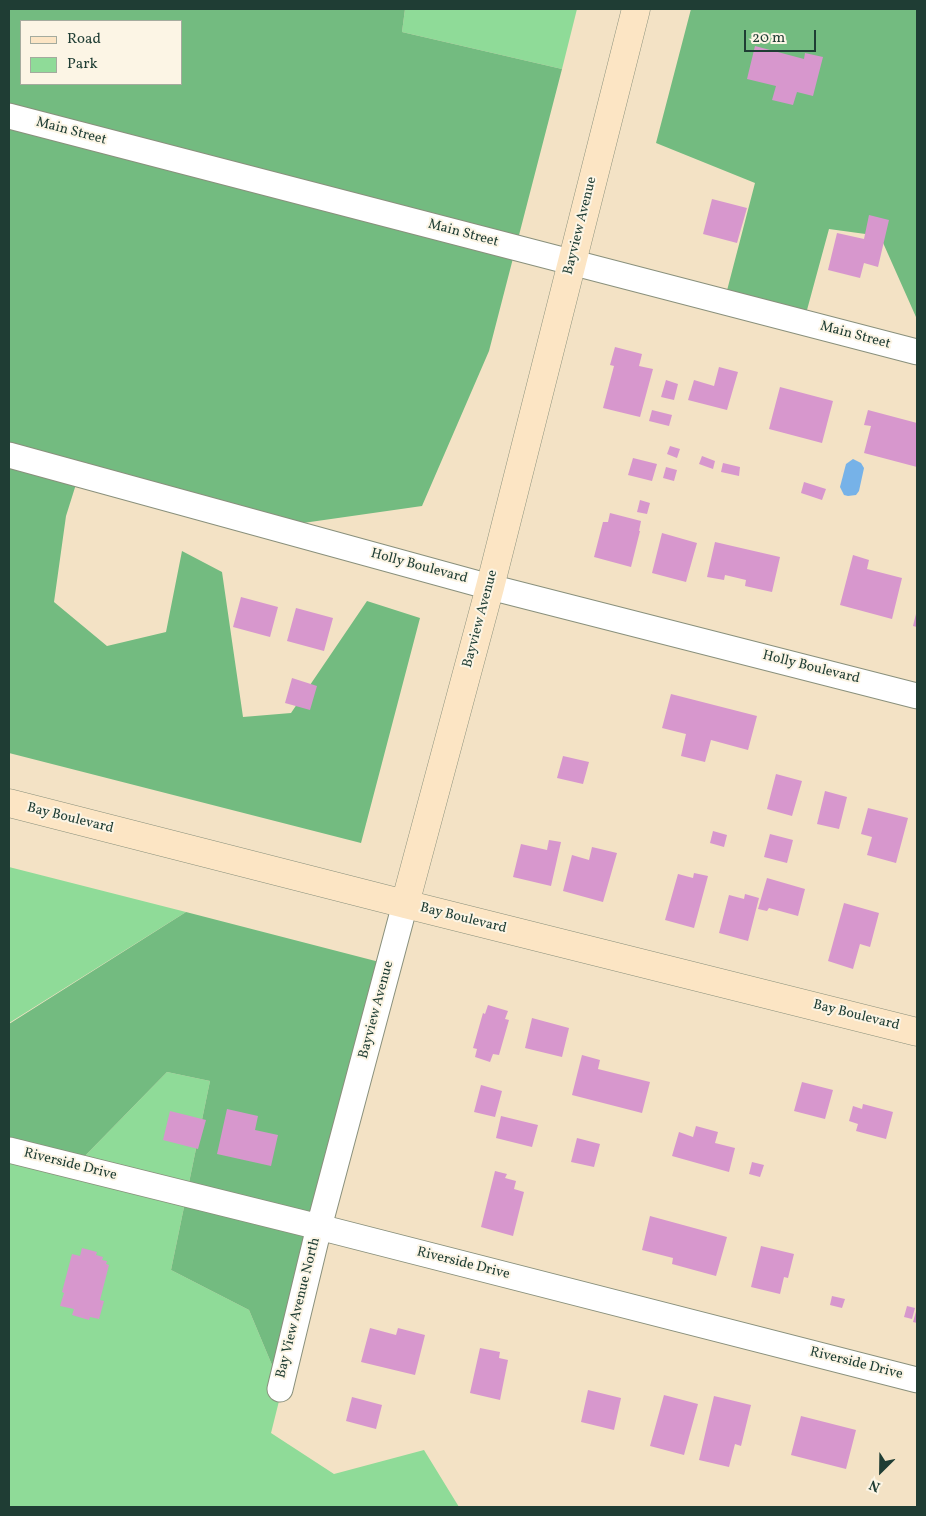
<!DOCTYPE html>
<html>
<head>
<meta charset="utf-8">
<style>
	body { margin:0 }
	#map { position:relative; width:926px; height:1516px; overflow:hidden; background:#f3e2c5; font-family:Vollkorn,serif }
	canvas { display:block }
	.frame { position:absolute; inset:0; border:10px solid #1f3d34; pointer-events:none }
	.legend { position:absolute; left:20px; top:20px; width:162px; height:65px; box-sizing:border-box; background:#fcf5e5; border:1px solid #a4ab9e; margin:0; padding:6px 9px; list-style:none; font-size:15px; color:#1f3d34 }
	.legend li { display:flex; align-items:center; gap:10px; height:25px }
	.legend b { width:25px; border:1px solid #a4ab9e }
	.north { position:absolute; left:856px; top:1446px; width:50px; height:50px; -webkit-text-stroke:4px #fcf5e5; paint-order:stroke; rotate:203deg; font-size:14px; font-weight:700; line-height:20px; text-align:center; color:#1f3d34 }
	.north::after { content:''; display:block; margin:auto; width:18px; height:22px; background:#1f3d34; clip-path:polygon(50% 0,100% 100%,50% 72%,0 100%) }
	.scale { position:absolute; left:744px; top:30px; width:72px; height:22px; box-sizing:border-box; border:2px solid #1f3d34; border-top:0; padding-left:6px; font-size:15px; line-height:18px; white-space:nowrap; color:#1f3d34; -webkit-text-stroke:4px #fcf5e5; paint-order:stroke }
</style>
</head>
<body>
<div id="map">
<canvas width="926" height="1516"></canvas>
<div class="frame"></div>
<ul class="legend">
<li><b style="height:6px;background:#fce5c4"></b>Road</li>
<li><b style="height:14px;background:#8fdb98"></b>Park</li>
</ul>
<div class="north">N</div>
<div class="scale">20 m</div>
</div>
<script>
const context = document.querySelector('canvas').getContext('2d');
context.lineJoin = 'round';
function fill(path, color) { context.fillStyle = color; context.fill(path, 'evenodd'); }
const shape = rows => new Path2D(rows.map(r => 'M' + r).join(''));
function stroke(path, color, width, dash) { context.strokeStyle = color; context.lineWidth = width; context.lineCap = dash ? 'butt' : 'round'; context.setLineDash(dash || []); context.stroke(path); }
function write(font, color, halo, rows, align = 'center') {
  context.font = font + ' Vollkorn,serif'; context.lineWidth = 4; context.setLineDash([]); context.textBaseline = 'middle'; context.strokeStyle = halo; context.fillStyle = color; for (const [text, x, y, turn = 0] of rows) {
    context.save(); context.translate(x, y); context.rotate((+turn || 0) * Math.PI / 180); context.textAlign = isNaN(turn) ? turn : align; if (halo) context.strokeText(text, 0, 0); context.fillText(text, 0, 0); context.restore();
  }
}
const green = shape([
	[405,9,577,9,562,69,402,32],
	[9,867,186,912,9,1023],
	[167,1072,210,1081,171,1270,249,1310,282,1389,271,1433,334,1474,424,1450,459,1507,9,1507,9,1145,80,1161]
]);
const forest = shape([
	[9,9,405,9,402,32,562,69,489,351,422,506,296,524,83,462,66,516,54,602,107,646,166,632,182,551,222,572,243,717,291,713,367,601,420,618,361,843,9,753],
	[21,21,181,21,181,84,21,84],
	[691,9,917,9,917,316,916,317,880,236,829,229,804,321,724,302,755,183,656,143],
	[186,912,391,965,282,1389,249,1310,171,1270,210,1081,167,1072,80,1161,9,1145,9,1024]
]);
const water = shape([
	[853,459,861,463,864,468,859,491,856,495,848,496,844,495,840,487,846,464]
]);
const building = shape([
	[755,46,804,59,805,53,823,57,813,96,797,92,793,105,772,100,776,86,747,79],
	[712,199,747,208,737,243,703,234],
	[869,215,889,220,878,267,864,263,860,278,828,270,837,233,864,239],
	[615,347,642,354,639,366,653,369,640,417,603,408,614,366,610,365],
	[719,367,738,372,727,410,688,400,694,380,714,386],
	[666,380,678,384,674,400,661,397],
	[780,387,833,401,822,443,769,429],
	[652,410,672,415,669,426,649,421],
	[868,410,917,423,917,467,864,453,871,426,864,425],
	[670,446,680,449,677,458,667,454],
	[702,456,715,461,713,469,699,464],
	[633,458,657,464,652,481,628,475],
	[723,463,740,467,739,476,721,472],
	[666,467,677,470,674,481,663,478],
	[804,482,826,489,822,500,801,493],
	[640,500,650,503,647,514,637,512],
	[610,513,641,521,639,531,640,531,631,567,594,557,603,522,608,522],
	[662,533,697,543,686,582,652,573],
	[715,542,780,557,772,592,745,586,746,580,725,575,724,580,707,577],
	[853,555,869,560,867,569,902,578,892,619,840,605],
	[241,597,278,607,270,637,233,627],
	[296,608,333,618,324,651,287,641],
	[917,610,917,627,913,626],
	[292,678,317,686,310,710,285,703],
	[671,694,757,716,748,750,711,740,705,762,681,756,686,734,662,728],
	[563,756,589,762,583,784,557,778],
	[776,774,802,781,792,816,767,809],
	[825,791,847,797,839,829,817,824],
	[868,808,908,818,896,863,867,855,872,837,861,834],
	[713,831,727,835,724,847,710,843],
	[770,834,793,840,787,863,764,857],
	[549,840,561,842,551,886,513,877,521,844,547,850],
	[592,847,617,853,603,902,563,891,572,855,589,860],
	[694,873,708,876,694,928,665,920,678,874,693,878],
	[767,878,805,889,798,916,769,908,767,911,758,909],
	[745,894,759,898,748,941,719,933,729,895,744,899],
	[844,903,879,913,870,947,860,944,853,969,828,961],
	[488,1005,508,1011,505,1019,509,1020,499,1055,493,1054,490,1062,475,1057,477,1049,473,1048,483,1013,485,1014],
	[532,1018,569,1028,562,1057,525,1048],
	[582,1055,600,1060,598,1069,650,1082,642,1113,572,1095],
	[802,1082,833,1090,825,1119,794,1111],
	[481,1085,502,1091,495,1117,474,1112],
	[863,1104,893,1112,886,1139,856,1131,858,1124,849,1121,853,1106,862,1109],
	[227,1109,258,1116,255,1130,278,1135,271,1166,217,1154],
	[170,1111,206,1120,198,1149,163,1140],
	[501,1116,538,1125,532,1147,496,1138],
	[696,1126,718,1132,715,1143,735,1148,729,1172,672,1156,679,1132,693,1137],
	[577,1138,600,1144,594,1167,571,1162],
	[752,1162,764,1165,760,1177,749,1174],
	[495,1171,507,1174,505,1178,516,1181,514,1189,524,1192,513,1236,481,1227],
	[650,1216,727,1237,716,1276,672,1264,673,1258,642,1250],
	[761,1246,794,1254,788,1278,784,1277,780,1294,751,1287],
	[82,1248,97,1252,96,1255,103,1257,102,1260,107,1261,106,1264,109,1265,100,1300,104,1301,99,1319,90,1317,89,1320,72,1315,74,1309,60,1306,64,1293,62,1292,72,1254,80,1256],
	[832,1296,845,1299,842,1308,830,1305],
	[907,1306,915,1308,912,1319,904,1317],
	[917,1308,917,1323,913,1322],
	[370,1328,396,1335,398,1328,425,1335,415,1375,361,1362],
	[480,1348,500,1352,499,1358,508,1360,500,1400,470,1393],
	[588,1390,621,1398,614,1430,581,1422],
	[664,1395,698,1404,684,1455,650,1446],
	[714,1396,751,1405,741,1446,735,1444,729,1467,699,1460],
	[352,1397,382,1405,376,1429,346,1421],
	[801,1416,856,1430,846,1469,791,1455]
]);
const street = shape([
	[9,116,917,352],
	[9,455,490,587,917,696],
	[9,1150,319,1227,917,1380],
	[280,1389,319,1227,405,904]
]);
const secondary = shape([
	[9,803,405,904,917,1032],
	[405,904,490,587,636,9]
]);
const streetNames = [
	["Main Street",71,132,15],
	["Bayview Avenue",581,226,-76],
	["Main Street",463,234,15],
	["Main Street",855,336,15],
	["Holly Boulevard",419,567,15],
	["Bayview Avenue",481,619,-75],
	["Holly Boulevard",811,668,14],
	["Bay Boulevard",70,819,14],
	["Bay Boulevard",463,919,14],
	["Bayview Avenue",377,1010,-75],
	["Bay Boulevard",856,1016,14],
	["Riverside Drive",70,1165,14],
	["Riverside Drive",463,1264,14],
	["Bay View Avenue North",299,1308,-76],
	["Riverside Drive",856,1364,14]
];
fill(green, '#8fdb98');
fill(forest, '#73bb80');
fill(water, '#76b2e8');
fill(building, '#d797cd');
stroke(street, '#89907c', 27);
stroke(secondary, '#89907c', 29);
stroke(street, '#fff', 25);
stroke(secondary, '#fce5c4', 28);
write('14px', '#1f3d34', '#fcf5e5', streetNames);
</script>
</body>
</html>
